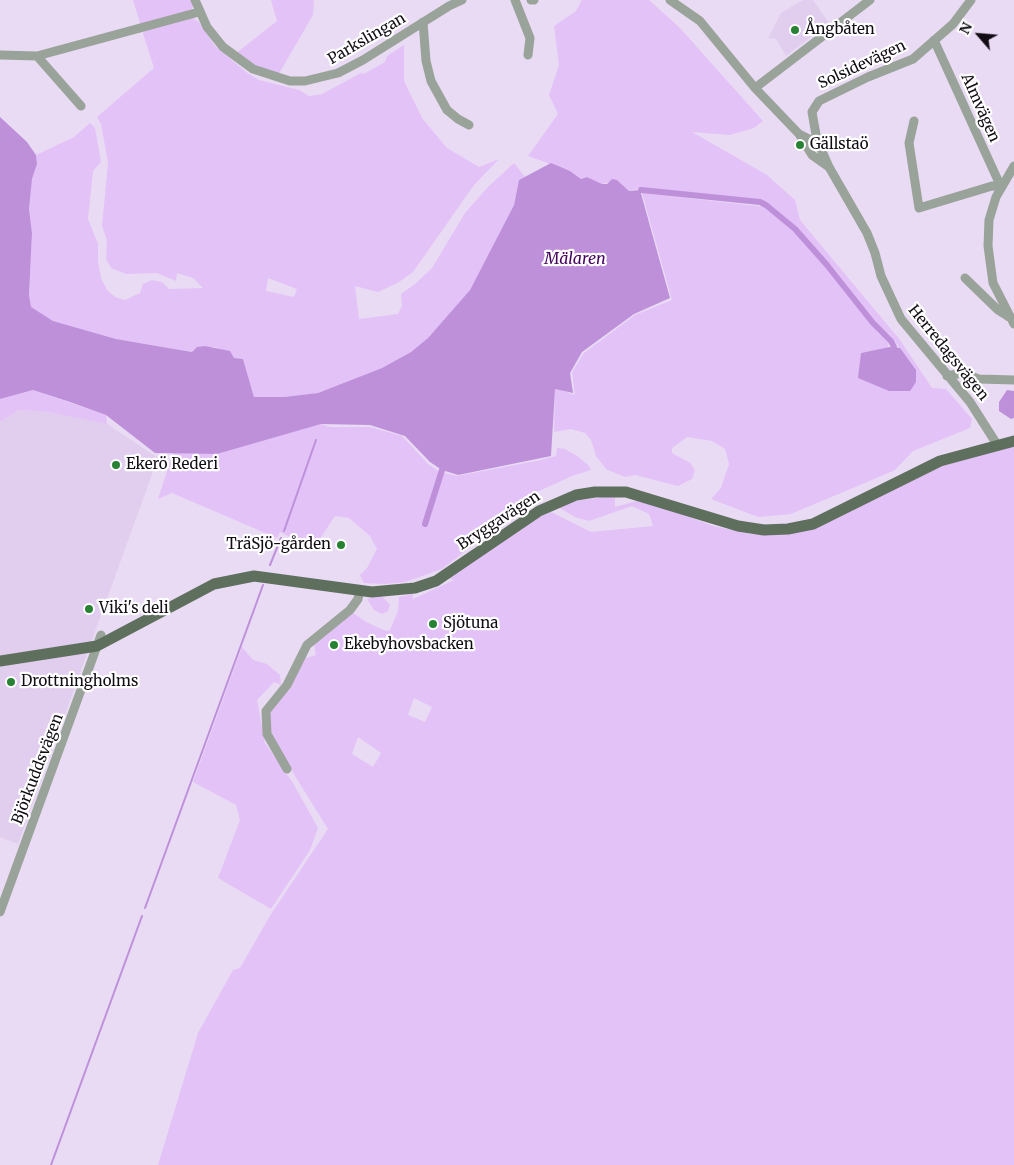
<!DOCTYPE html>
<html>
<head>
<meta charset="utf-8">
<style>
	body { margin:0 }
	#map { position:relative; width:1014px; height:1165px; overflow:hidden; background:#eadbf4; font-family:Merriweather,serif }
	canvas { display:block }
	.north { position:absolute; left:954px; top:10px; width:50px; height:50px; -webkit-text-stroke:4px #fff; paint-order:stroke; rotate:297deg; font-size:14px; font-weight:700; line-height:20px; text-align:center; color:#120d15 }
	.north::after { content:''; display:block; margin:auto; width:18px; height:22px; background:#120d15; clip-path:polygon(50% 0,100% 100%,50% 72%,0 100%) }
</style>
</head>
<body>
<div id="map">
<canvas width="1014" height="1165"></canvas>
<div class="north">N</div>
</div>
<script>
const context = document.querySelector('canvas').getContext('2d');
context.lineJoin = 'round';
function fill(path, color) { context.fillStyle = color; context.fill(path, 'evenodd'); }
const shape = rows => new Path2D(rows.map(r => 'M' + r).join(''));
function stroke(path, color, width, dash) { context.strokeStyle = color; context.lineWidth = width; context.lineCap = dash ? 'butt' : 'round'; context.setLineDash(dash || []); context.stroke(path); }
function write(font, color, halo, rows, align = 'center') {
  context.font = font + ' Merriweather,serif'; context.lineWidth = 4.5; context.setLineDash([]); context.textBaseline = 'middle'; context.strokeStyle = halo; context.fillStyle = color; for (const [text, x, y, turn = 0] of rows) {
    context.save(); context.translate(x, y); context.rotate((+turn || 0) * Math.PI / 180); context.textAlign = isNaN(turn) ? turn : align; if (halo) context.strokeText(text, 0, 0); context.fillText(text, 0, 0); context.restore();
  }
}
const built = shape([
	[803,0,813,0,829,23,786,56,776,39,768,38,781,13],
	[19,410,48,412,107,424,158,458,18,844,0,837,0,422]
]);
const green = shape([
	[133,0,194,0,194,1,192,10,141,26],
	[271,0,314,0,313,15,277,77,235,54,277,21],
	[582,0,649,0,680,28,763,121,754,128,730,135,692,132,767,175,795,200,800,220,900,340,932,388,946,389,972,419,970,428,913,451,895,470,886,474,791,514,758,517,711,499,721,488,729,464,725,449,712,441,687,437,672,448,672,453,690,463,695,470,692,479,678,486,635,475,625,477,615,473,606,469,596,456,591,440,585,433,571,429,554,432,555,388,575,395,572,372,584,353,635,315,672,300,642,193,766,207,797,235,832,273,878,333,889,341,888,347,861,353,916,371,891,336,878,325,836,271,799,230,768,203,757,199,641,188,629,191,617,180,602,184,587,177,581,179,570,171,528,156,558,114,549,95,559,65,554,26,576,11],
	[191,17,199,22,215,46,246,72,259,80,299,90,309,96,322,94,361,73,364,74,385,62,387,56,404,45,404,81,422,118,447,148,479,167,499,159,474,185,413,272,399,282,378,292,355,286,359,319,398,314,402,306,401,294,415,284,432,268,465,213,488,187,514,163,525,177,519,180,514,205,470,290,428,338,411,352,382,368,318,393,284,397,254,397,243,359,234,358,231,354,215,347,197,347,193,352,116,339,53,321,30,307,29,295,32,233,29,209,32,179,37,164,36,155,74,137,90,123,95,128,101,162,93,171,88,219,98,244,98,261,101,278,107,290,115,297,125,300,140,293,143,284,152,280,162,282,169,289,203,288,193,278,177,273,176,281,157,273,126,274,111,268,106,259,107,240,102,226,108,163,101,124,97,117,154,68,142,30],
	[268,278,297,289,294,297,266,291],
	[33,390,106,415,107,424,48,412,19,410,0,422,0,399],
	[320,424,330,427,370,427,402,436,428,464,440,472,457,476,541,460,556,456,557,448,565,449,577,456,588,465,591,470,572,476,524,498,505,512,477,542,442,569,405,582,384,584,364,583,360,575,367,568,377,549,370,536,349,518,335,516,313,549,280,532,277,538,172,493,158,499,173,453,217,454],
	[1014,443,1014,1165,158,1165,198,1033,233,970,240,968,271,914,328,829,269,734,268,711,303,659,316,655,314,644,351,614,355,614,366,622,386,631,390,630,398,611,399,597,413,594,413,599,454,580,450,579,456,572,538,517,551,512,591,532,653,526,649,514,632,506,589,521,575,517,558,507,573,501,615,496,615,507,636,501,668,509,713,526,751,534,776,535,940,465],
	[414,698,432,707,425,722,408,715],
	[358,737,381,753,373,767,352,754],
	[382,596,390,605,388,611,382,614,374,610,367,599],
	[242,647,253,660,267,664,280,675,281,685,274,682,257,700,265,743,293,783,318,828,310,850,271,909,218,878,240,820,236,805,193,782]
]);
const water = shape([
	[0,117,27,142,36,155,37,164,32,179,29,209,32,233,29,295,31,307,53,321,116,339,192,352,197,347,205,346,230,351,234,358,243,359,254,397,284,397,318,393,382,368,411,352,428,338,470,290,514,205,519,180,551,163,570,171,581,179,587,177,602,184,607,184,612,179,617,180,629,191,640,190,670,298,634,314,582,352,570,373,573,393,555,389,551,456,458,475,442,470,430,462,405,436,370,425,321,424,217,454,155,453,106,415,70,402,33,390,0,399],
	[889,347,900,348,916,370,916,382,910,391,889,391,858,378,861,353],
	[1007,390,1014,391,1014,418,1011,419,999,411,999,402]
]);
const stream = shape([
	[284,531,316,440],
	[270,565,281,538],
	[145,908,263,585],
	[51,1165,142,916]
]);
const canal = shape([
	[641,190,760,202,766,205,795,229,827,265,873,323,891,341,894,347],
	[425,524,442,470]
]);
const minor = shape([
	[195,0,207,27,223,47,253,69,290,81,305,81,338,73,363,60,449,6,462,0],
	[515,0,530,38,528,55],
	[531,0,534,0],
	[670,0,700,21,755,88,799,134,812,155,829,167],
	[423,22,426,61,431,81,447,110,458,119,469,125],
	[0,55,37,56,199,12],
	[37,56,81,106],
	[755,88,870,0],
	[914,121,909,143,919,208,992,186,1001,187,934,40],
	[799,134,809,139,821,149,829,167,867,233,875,253,881,276,901,319,970,402,998,446],
	[818,146,812,112,819,101,868,77,913,59,953,24,971,0],
	[1014,166,996,197,989,220,988,246,993,283,1014,324],
	[965,278,998,310,1009,317],
	[947,376,962,373,979,379,1014,380],
	[287,769,267,734,266,711,287,685,307,645,350,610,358,599,360,590],
	[0,912,101,635]
]);
const major = shape([
	[0,661,97,646,214,584,254,576,372,592,415,588,436,581,539,511,576,495,595,492,626,492,738,526,764,530,788,529,813,524,940,461,1014,441]
]);
const markers = [
	[795,30,5,"#278233"],
	[800,145,5,"#278233"],
	[116,465,5,"#278233"],
	[341,545,5,"#278233"],
	[89,609,5,"#278233"],
	[433,624,5,"#278233"],
	[334,645,5,"#278233"],
	[11,682,5,"#278233"]
];
const poiNames = [
	["Ångbåten",805,30],
	["Gällstaö",810,145],
	["Ekerö Rederi",126,465],
	["TräSjö-gården",331,545,"right"],
	["Viki's deli",99,609],
	["Sjötuna",443,624],
	["Ekebyhovsbacken",344,645],
	["Drottningholms",21,682]
];
const streetNames = [
	["Parkslingan",367,39,-30],
	["Solsidevägen",862,65,-25],
	["Almvägen",980,108,66],
	["Herredagsvägen",948,353,51],
	["Bryggavägen",499,521,-33],
	["Björkuddsvägen",38,769,-69]
];
const waterNames = [
	["Mälaren",575,259]
];
fill(built, '#e1ceee');
fill(green, '#e3c2f7');
fill(water, '#be90da');
stroke(stream, '#be90da', 2);
stroke(canal, '#be90da', 6);
stroke(minor, '#9aa39a', 9);
stroke(major, '#5e6f5e', 11);
for (const [x, y, r, color] of markers) { const dot = new Path2D(); dot.arc(x, y, r, 0, 2 * Math.PI); context.fillStyle = color; context.fill(dot); stroke(dot, '#fff', 2); }
write('15px', '#120d15', '#fff', poiNames, 'left');
write('15px', '#120d15', '#fff', streetNames);
write('italic 16px', '#43015e', '#fff', waterNames);
</script>
</body>
</html>
